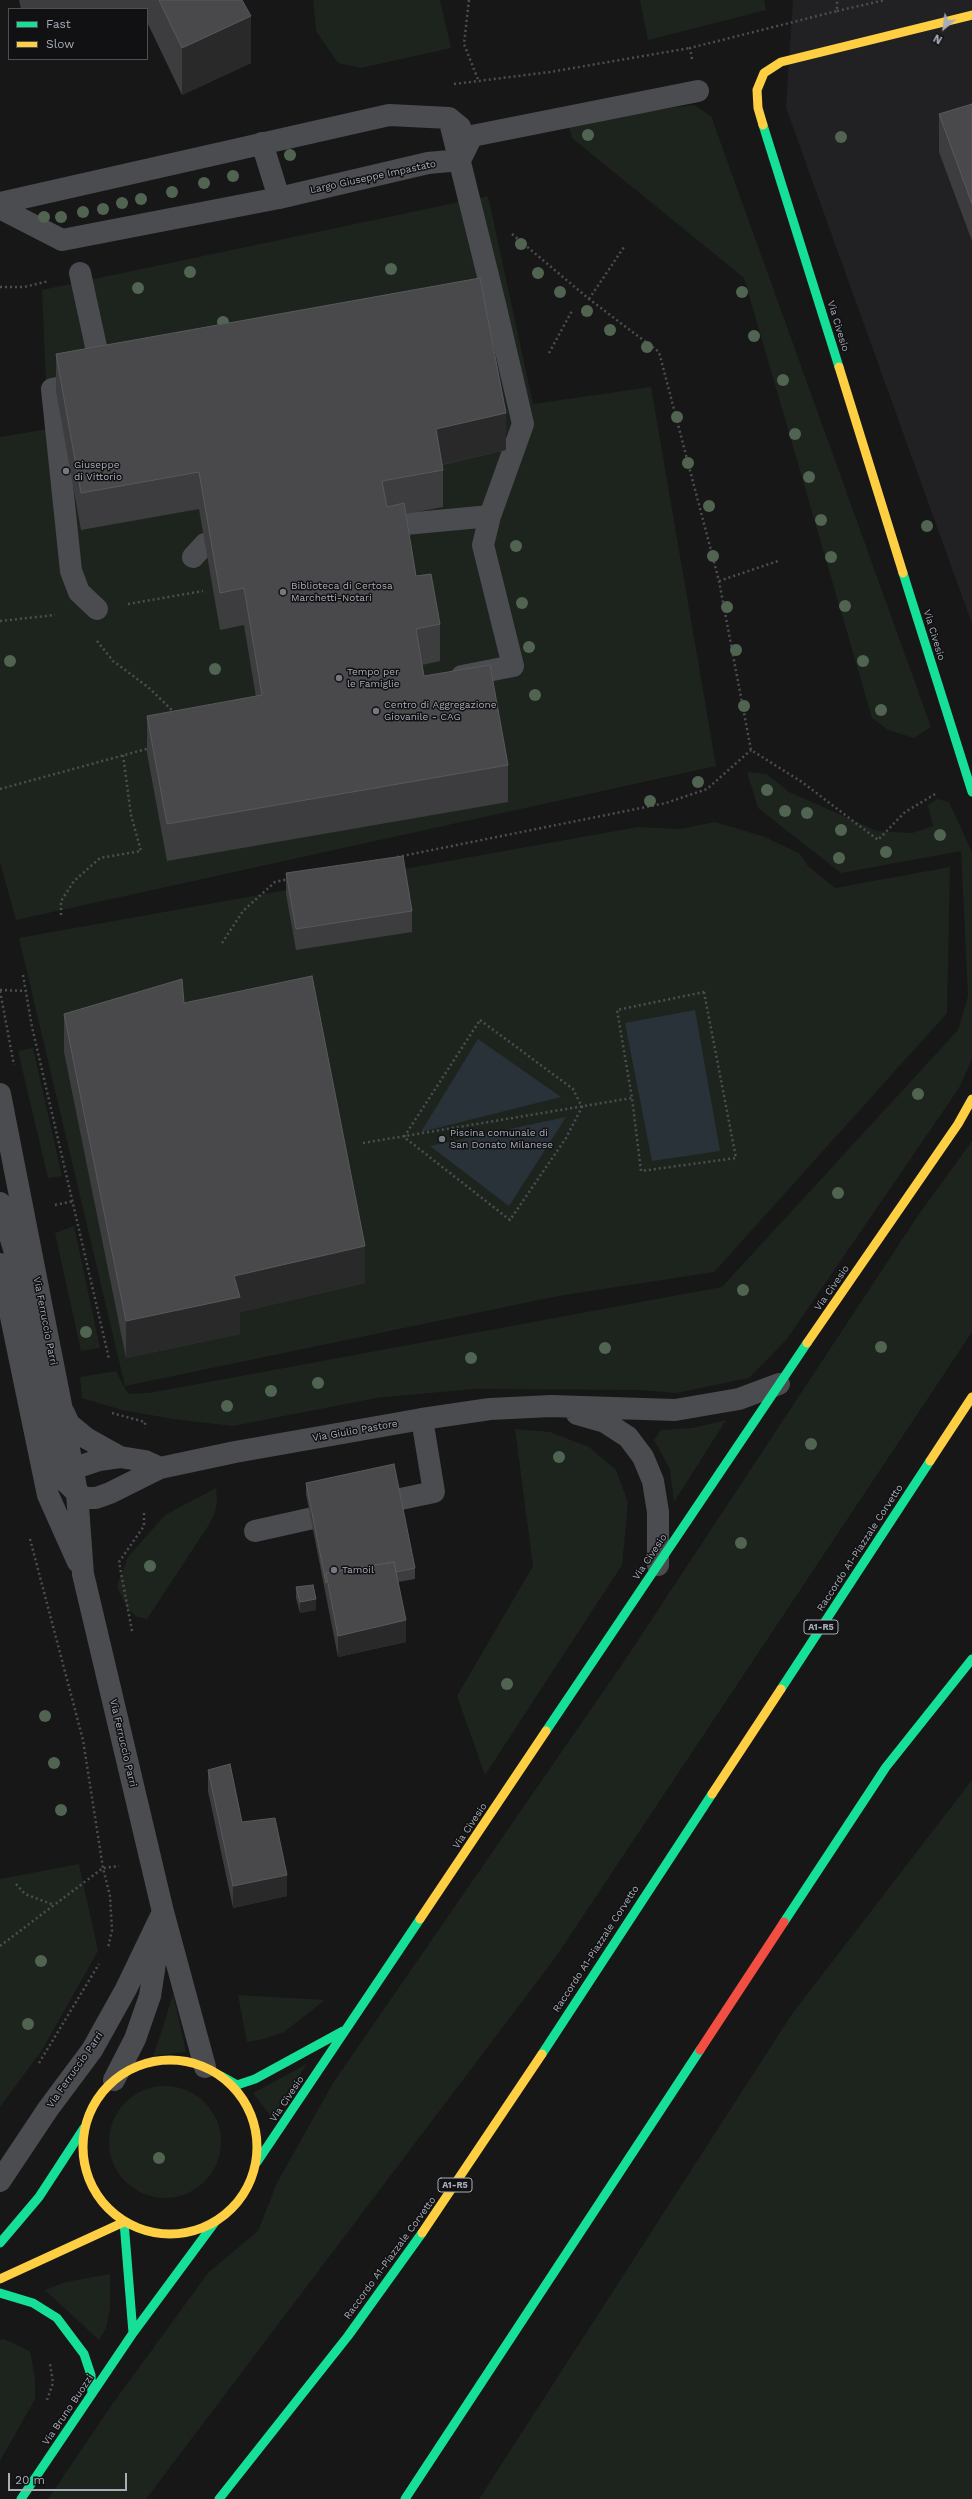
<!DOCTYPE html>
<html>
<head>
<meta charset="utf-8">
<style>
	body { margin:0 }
	#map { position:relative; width:972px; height:2499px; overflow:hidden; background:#171717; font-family:"Work Sans",sans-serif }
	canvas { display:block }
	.legend { position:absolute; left:8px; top:8px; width:140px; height:52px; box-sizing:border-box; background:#111113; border:1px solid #4d4f55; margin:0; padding:5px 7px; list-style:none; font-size:12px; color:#a8adb8 }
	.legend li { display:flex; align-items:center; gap:8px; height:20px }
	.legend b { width:20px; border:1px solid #4d4f55 }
	.north { position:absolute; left:924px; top:8px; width:40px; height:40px; -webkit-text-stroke:3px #111113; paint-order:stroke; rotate:209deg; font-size:11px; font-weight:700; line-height:16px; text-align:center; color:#a8adb8 }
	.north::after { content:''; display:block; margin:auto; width:14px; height:18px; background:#a8adb8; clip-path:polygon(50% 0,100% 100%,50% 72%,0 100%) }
	.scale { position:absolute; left:8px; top:2473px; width:119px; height:18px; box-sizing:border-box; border:2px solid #a8adb8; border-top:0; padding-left:5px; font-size:12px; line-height:14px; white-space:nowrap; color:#a8adb8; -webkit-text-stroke:3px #111113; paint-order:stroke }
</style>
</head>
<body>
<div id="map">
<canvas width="972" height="2499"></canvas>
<ul class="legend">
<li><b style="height:5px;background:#16e098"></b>Fast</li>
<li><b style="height:5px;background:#ffcf43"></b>Slow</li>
</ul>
<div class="north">N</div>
<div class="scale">20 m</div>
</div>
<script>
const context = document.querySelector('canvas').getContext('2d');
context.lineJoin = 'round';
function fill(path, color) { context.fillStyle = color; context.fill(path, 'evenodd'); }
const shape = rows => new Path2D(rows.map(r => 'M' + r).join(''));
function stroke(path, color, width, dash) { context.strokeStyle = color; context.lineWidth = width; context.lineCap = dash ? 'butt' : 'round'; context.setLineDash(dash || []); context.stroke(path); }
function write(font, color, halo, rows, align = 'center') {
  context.font = font + ' "Work Sans",sans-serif'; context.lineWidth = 3; context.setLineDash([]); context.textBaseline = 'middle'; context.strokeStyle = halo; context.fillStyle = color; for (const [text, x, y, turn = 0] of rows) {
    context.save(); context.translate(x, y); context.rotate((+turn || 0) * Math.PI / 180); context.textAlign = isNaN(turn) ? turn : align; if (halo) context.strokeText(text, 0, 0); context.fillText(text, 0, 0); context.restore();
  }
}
const built = shape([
	[793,0,972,0,972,624,786,108]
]);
const green = shape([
	[313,0,440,0,451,48,361,68,338,63,316,31],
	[640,0,764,0,766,10,648,40],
	[694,105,711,116,931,727,914,738,888,730,872,718,744,278,572,138,568,122],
	[488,196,533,404,651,387,716,766,16,920,0,862,0,437,48,429,42,290],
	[747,772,767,774,789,792,877,831,912,833,933,826,928,805,937,799,949,802,972,852,972,1059,959,1088,787,1339,749,1378,676,1393,641,1390,473,1389,376,1398,233,1426,173,1419,122,1410,82,1398,80,1377,116,1371,128,1394,149,1393,722,1287,958,1030,968,996,961,851,841,873,758,808],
	[715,822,765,837,800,854,808,866,835,888,950,867,947,1013,714,1272,558,1296,125,1386,19,938,638,827,680,829],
	[33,1048,62,1176,48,1178,18,1051],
	[972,1141,972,1332,555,1958,146,2499,48,2499,111,2406,208,2273,258,2231,277,2183,333,2083,627,1657,917,1217],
	[74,1226,100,1348,81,1351,55,1233],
	[726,1420,674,1502,670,1469,654,1440,661,1430,693,1428],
	[515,1429,550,1432,589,1447,616,1470,628,1502,622,1565,485,1775,457,1696,533,1566],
	[216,1488,217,1500,215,1512,208,1526,147,1619,137,1617,127,1608,117,1586,128,1557,165,1515],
	[972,1780,972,2499,479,2499,792,2014],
	[79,1864,98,1951,42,2050,0,2107,0,1879],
	[173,1994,186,2052,153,2056,163,2027],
	[238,1995,325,2000,284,2032,264,2039,247,2042],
	[307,2064,285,2097,272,2118,253,2093],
	'109 2142a56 56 0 1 1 112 0a56 56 0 1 1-112 0Z',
	[110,2274,110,2309,106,2328,99,2340,45,2290,66,2282],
	[4,2339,30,2351,35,2379,35,2399,0,2461,0,2340]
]);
const water = shape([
	[695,1010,720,1151,652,1161,625,1023],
	[478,1039,561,1097,421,1132],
	[566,1117,509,1206,430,1146]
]);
const path = shape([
	[469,0,464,44,479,82],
	[837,11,885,0],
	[692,59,690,48,837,11,837,0],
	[454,84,550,72,690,48],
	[512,234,589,299,659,352,719,581,751,750,802,782,878,840,905,812,937,793],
	[0,287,24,287,49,281],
	[589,299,624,247],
	[549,353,573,309],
	[719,581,778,561],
	[128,604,203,591],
	[0,621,55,615],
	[97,641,113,661,148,687,175,713],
	[0,789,150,748],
	[397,857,666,803,707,789,751,750],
	[61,915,61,901,74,881,100,858,141,851,131,815,123,755],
	[222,943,243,911,275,882,289,879],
	[23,975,32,1027,109,1359],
	[0,990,26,991],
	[0,991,14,1065],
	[704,992,736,1158,641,1171,632,1098,617,1010,704,992],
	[480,1020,573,1089,582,1107,566,1138,510,1220,404,1137,480,1020],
	[363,1143,632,1098],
	[55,1205,74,1201],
	[112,1413,145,1422,145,1428],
	[30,1539,83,1740,103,1868,110,1896,112,1930,108,1948],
	[132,1631,119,1562,144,1526,144,1513],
	[16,1884,25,1894,54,1905],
	[0,1946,103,1868,119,1866],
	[39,2063,99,1964],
	[47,2400,53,2383,50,2364]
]);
const lane = shape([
	[372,1505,434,1492,422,1419],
	[255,1531,340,1512]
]);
const street = shape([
	[449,118,495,304,523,424,490,516,483,545,513,666,462,676],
	[472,136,698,91],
	[262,143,279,198],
	[0,203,389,115,449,118,460,127],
	[0,208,62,240,279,198,428,163,460,160,472,136],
	[80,273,103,379,52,389,71,571,79,592,97,609],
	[384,526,490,516],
	[193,557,205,544],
	[0,1094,62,1410,77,1493,83,1574,163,1912,205,2067],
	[0,1203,14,1249,56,1462,62,1478,77,1493,86,1498,96,1498,110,1493,160,1468,235,1452,422,1419,490,1409,551,1406,675,1410,739,1399,779,1384],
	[0,1264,48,1495,78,1562],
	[64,1413,69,1424,86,1438,120,1457,145,1461,160,1468],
	[577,1414,605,1422,628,1437,643,1457,653,1481,658,1512,658,1565],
	[62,1478,72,1469,99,1460,120,1457],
	[114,2080,135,2039,150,1996,159,1937],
	[0,2181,48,2109,92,2050,126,1989,163,1912]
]);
const fast = shape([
	[763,125,839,367],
	[903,573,972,792],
	[781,1689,930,1461],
	[546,1731,807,1343],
	[784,1922,886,1767,972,1659],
	[542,2054,712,1794],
	[221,2076,237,2085,255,2079,343,2031],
	[257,2162,420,1919],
	[124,2222,133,2333],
	[0,2243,39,2197,84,2128],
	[0,2293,33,2303,57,2318,84,2354,91,2375,92,2394],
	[21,2499,133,2333,215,2222],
	[219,2499,348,2336,422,2233],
	[405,2499,700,2050]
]);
const slow = shape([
	[763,125,758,108,757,90,764,73,781,62,972,15],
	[839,367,903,573],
	[807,1343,958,1124,972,1099],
	[930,1461,972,1397],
	[712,1794,781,1689],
	[420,1919,546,1731],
	'83 2147a87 87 0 1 1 174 0a87 87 0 1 1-174 0Z',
	[422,2233,542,2054],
	[0,2279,124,2222]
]);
const jam = shape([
	[700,2050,784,1922]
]);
const trees = [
	[588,135],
	[841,137],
	[290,155],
	[233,176],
	[204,183],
	[172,192],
	[141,199],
	[122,203],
	[103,209],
	[83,212],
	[44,217],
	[61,217],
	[521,244],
	[391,269],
	[190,272],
	[538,273],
	[138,288],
	[560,292],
	[742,292],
	[587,311],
	[223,322],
	[610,330],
	[754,336],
	[647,347],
	[783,380],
	[677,417],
	[795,434],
	[688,463],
	[809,477],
	[709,506],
	[821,520],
	[927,526],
	[516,546],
	[713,556],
	[831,557],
	[522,603],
	[845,606],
	[727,607],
	[529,647],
	[736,650],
	[10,661],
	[863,661],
	[215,669],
	[535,695],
	[744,706],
	[881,710],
	[698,782],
	[767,790],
	[650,801],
	[785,811],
	[807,813],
	[841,830],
	[940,835],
	[886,852],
	[839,858],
	[918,1094],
	[838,1193],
	[743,1290],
	[86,1332],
	[881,1347],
	[605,1348],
	[471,1358],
	[318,1383],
	[271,1391],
	[227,1406],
	[811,1444],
	[559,1457],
	[741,1543],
	[150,1566],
	[507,1684],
	[45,1716],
	[54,1763],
	[61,1810],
	[41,1961],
	[28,2024],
	[159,2158]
];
const wall = shape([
	[19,0,242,0,251,63,182,95,147,22,147,9,21,9],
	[972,104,972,241,939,152,939,114],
	[56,354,506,450,442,465,443,470,443,507,406,514,416,576,440,624,440,661,422,665,424,676,508,765,508,802,167,861,147,753,147,716,256,697,244,625,220,630,199,509,81,530,56,391],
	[286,873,412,911,412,932,296,950,286,894],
	[184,1003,365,1283,240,1312,240,1334,126,1358,64,1052,64,1014],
	[306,1483,415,1568,415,1579,398,1582,406,1642,338,1657,306,1494],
	[296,1587,316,1610,300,1613,296,1598],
	[208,1770,242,1822,287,1896,233,1908,208,1791]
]);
const shadedWall = shape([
	[251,16,251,63,182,95,182,48],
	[506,413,506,450,436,466,436,429],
	[365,1246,365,1283,240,1312,240,1334,126,1358,126,1321,234,1276],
	[316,1599,316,1610,300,1613,300,1602],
	[406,1620,406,1642,338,1657,338,1636],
	[287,1875,287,1896,233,1908,233,1886]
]);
const building = shape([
	[159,0,242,0,251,16,182,48,159,0],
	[972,104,972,204,939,114,972,104],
	[480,278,506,413,436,429,443,470,382,481,387,507,404,503,416,576,431,574,440,624,416,629,424,676,490,665,508,765,167,824,147,716,262,695,244,588,220,593,199,472,81,493,56,354,480,278],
	[403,856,412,911,296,929,286,873,403,856],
	[312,976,365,1246,234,1276,240,1297,126,1321,64,1014,182,979,184,1003,312,976],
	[394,1464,415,1568,396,1572,394,1562,326,1573,326,1583,306,1483,394,1464],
	[394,1562,406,1620,338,1636,326,1573,394,1562],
	[313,1585,316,1599,300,1602,296,1587,313,1585],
	[230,1764,242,1822,275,1818,287,1875,233,1886,208,1770,230,1764]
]);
const markers = [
	[66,471,4,"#757880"],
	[283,592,4,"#757880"],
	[339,678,4,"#757880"],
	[376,711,4,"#757880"],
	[442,1139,4,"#757880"],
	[334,1570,4,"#757880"]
];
const shields = [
	[821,1627,34],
	[455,2185,34]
];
const shieldNames = [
	["A1-R5",821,1627],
	["A1-R5",455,2185]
];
const streetNames = [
	["Largo Giuseppe Impastato",373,177,-12],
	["Via Civesio",838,326,73],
	["Via Civesio",934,635,73],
	["Via Civesio",832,1288,-55],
	["Via Ferruccio Parri",45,1321,79],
	["Via Giulio Pastore",355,1431,-10],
	["Raccordo A1-Piazzale Corvetto",860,1548,-57],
	["Via Civesio",650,1557,-56],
	["Via Ferruccio Parri",123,1743,77],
	["Via Civesio",470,1826,-56],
	["Raccordo A1-Piazzale Corvetto",596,1949,-57],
	["Via Ferruccio Parri",75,2070,-55],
	["Via Civesio",287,2099,-56],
	["Raccordo A1-Piazzale Corvetto",390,2258,-54],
	["Via Bruno Buozzi",68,2410,-56]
];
const poiNames = [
	["Giuseppe",74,465],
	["di Vittorio",74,477],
	["Biblioteca di Certosa",291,586],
	["Marchetti-Notari",291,598],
	["Tempo per",347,672],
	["le Famiglie",347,684],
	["Centro di Aggregazione",384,705],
	["Giovanile - CAG",384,717],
	["Piscina comunale di",450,1133],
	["San Donato Milanese",450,1145],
	["Tamoil",342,1570]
];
fill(built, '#212123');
fill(green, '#1d241e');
fill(water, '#2a3239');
stroke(path, '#4d4e52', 2.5, [2, 3]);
stroke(lane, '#4b4c50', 22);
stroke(street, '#4b4c50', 22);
stroke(fast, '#16e098', 9);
stroke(slow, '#ffcf43', 9);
stroke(jam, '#f24e42', 9);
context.fillStyle = '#506451';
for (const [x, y] of trees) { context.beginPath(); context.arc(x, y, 6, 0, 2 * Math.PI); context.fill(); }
fill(wall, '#3d3d3f');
fill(shadedWall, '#29292a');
fill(building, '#49494c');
stroke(building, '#58595d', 1);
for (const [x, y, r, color] of markers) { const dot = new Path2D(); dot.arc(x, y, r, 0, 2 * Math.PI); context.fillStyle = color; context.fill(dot); stroke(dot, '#111113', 1.5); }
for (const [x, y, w] of shields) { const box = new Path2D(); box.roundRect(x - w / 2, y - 7, w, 14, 3); context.fillStyle = '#111113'; context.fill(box); stroke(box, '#a8adb8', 1); }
write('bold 9px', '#a8adb8', null, shieldNames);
write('10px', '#a8adb8', '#111113', streetNames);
write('10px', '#a8adb8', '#111113', poiNames, 'left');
</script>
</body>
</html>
